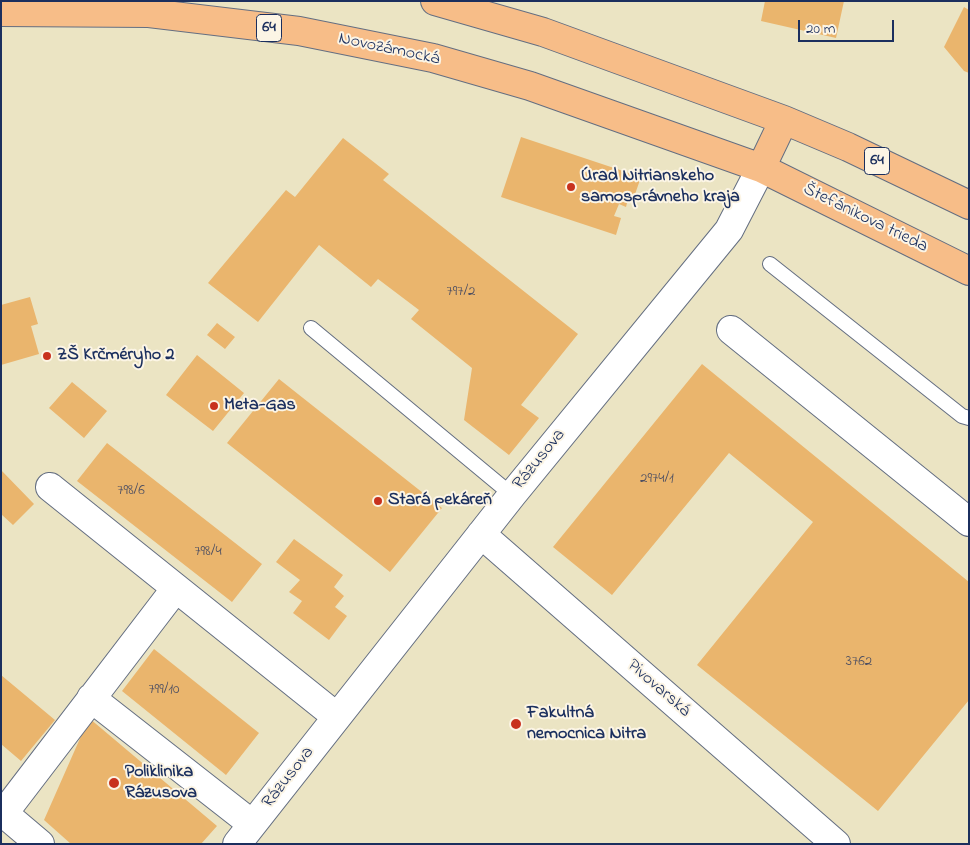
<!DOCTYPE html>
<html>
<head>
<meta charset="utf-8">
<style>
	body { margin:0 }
	#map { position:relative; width:970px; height:845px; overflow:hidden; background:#ebe4c3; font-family:"Indie Flower",sans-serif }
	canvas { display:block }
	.frame { position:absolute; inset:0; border:2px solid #1b2f5e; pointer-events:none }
	.scale { position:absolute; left:798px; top:20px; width:96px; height:22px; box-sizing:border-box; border:2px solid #1b2f5e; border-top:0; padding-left:6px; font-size:15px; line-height:18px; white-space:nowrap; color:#1b2f5e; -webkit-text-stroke:4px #fcf5e5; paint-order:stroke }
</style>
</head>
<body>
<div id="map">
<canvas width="970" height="845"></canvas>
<div class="frame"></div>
<div class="scale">20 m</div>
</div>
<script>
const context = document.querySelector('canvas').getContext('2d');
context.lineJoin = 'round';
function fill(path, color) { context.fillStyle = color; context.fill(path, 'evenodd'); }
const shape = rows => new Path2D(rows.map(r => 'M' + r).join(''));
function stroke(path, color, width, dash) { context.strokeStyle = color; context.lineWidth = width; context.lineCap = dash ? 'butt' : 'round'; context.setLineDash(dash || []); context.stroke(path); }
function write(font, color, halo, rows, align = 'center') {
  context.font = font + ' "Indie Flower",sans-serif'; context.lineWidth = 4; context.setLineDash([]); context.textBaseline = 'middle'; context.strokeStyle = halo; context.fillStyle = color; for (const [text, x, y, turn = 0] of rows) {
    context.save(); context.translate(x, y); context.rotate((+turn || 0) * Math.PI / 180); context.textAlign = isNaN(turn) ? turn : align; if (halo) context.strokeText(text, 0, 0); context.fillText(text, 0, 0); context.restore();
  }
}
const building = shape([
	[765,1,844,1,836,38,761,21],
	[964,7,969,10,969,73,964,71,944,47],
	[521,137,641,177,633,200,628,199,626,207,619,204,614,216,621,218,616,235,501,197],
	[343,138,389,174,383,180,578,334,521,405,539,418,509,455,464,420,472,368,411,319,419,310,378,279,371,287,319,245,258,322,208,283,286,190,295,197],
	[30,297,38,324,31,326,39,354,1,365,1,305],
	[217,323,235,337,225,349,207,335],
	[197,355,244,393,213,431,166,395],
	[702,364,969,582,969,700,878,811,697,665,813,522,729,453,612,595,553,547],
	[279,379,442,508,390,572,227,443],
	[72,382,107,411,84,438,49,408],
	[107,443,262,564,232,602,77,481],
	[1,470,34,504,13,525,1,514],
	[294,539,343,575,334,587,344,596,335,607,347,616,329,640,293,613,302,601,289,592,300,580,276,562],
	[154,649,259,733,226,775,122,691],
	[1,675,55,720,21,761,1,744],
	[89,718,217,826,201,844,71,844,44,820]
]);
const lane = shape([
	[770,264,962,416,969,418],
	[311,328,512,495]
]);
const street = shape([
	[731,330,969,522],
	[50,487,337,717],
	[481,534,836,844],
	[91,698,252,824],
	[1,811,40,844],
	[4,813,176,588],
	[237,844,512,495,729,230,761,168]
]);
const primary = shape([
	[435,1,543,32,784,120,848,147,969,205],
	[1,12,149,13,299,31,433,58,530,86,761,168,969,271],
	[761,168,784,120]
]);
const markers = [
	[571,187,5,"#c8321e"],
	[47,356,5,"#c8321e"],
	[214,406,5,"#c8321e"],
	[378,501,5,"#c8321e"],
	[516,724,6,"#c8321e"],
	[114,783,6,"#c8321e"]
];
const numberNames = [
	["797/2",461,293],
	["2974/1",657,480],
	["798/6",131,492],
	["798/4",208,553],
	["3762",859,663],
	["799/10",164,691]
];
const shields = [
	[269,28,25],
	[877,161,25]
];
const shieldNames = [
	["64",269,28],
	["64",877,161]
];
const streetNames = [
	["Novozámocká",389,50,12],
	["Štefánikova trieda",865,219,26],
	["Rázusova",540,460,-51],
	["Pivovarská",658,689,41],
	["Rázusova",289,778,-52]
];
const poiNames = [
	["Úrad Nitrianskeho",581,177],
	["samosprávneho kraja",581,198],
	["ZŠ Krčméryho 2",57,356],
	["Meta-Gas",224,406],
	["Stará pekáreň",388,501],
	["Fakultná",527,714],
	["nemocnica Nitra",527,735],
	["Poliklinika",125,773],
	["Rázusova",125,794]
];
fill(building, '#eab56d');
stroke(lane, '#646e81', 16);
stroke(street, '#646e81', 30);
stroke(primary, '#646e81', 30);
stroke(lane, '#fff', 14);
stroke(street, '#fff', 28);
stroke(primary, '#f7bd88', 28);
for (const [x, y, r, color] of markers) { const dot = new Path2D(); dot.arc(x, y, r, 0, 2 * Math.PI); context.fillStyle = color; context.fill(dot); stroke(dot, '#fcf5e5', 2); }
write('15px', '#4f5062', null, numberNames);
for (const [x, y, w] of shields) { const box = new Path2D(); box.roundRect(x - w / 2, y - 13.5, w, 27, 4); context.fillStyle = '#fcf5e5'; context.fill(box); stroke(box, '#1b2f5e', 1); }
write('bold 16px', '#1b2f5e', null, shieldNames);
write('18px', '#1b2f5e', '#fcf5e5', streetNames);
write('bold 18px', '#1b2f5e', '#fcf5e5', poiNames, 'left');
</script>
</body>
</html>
